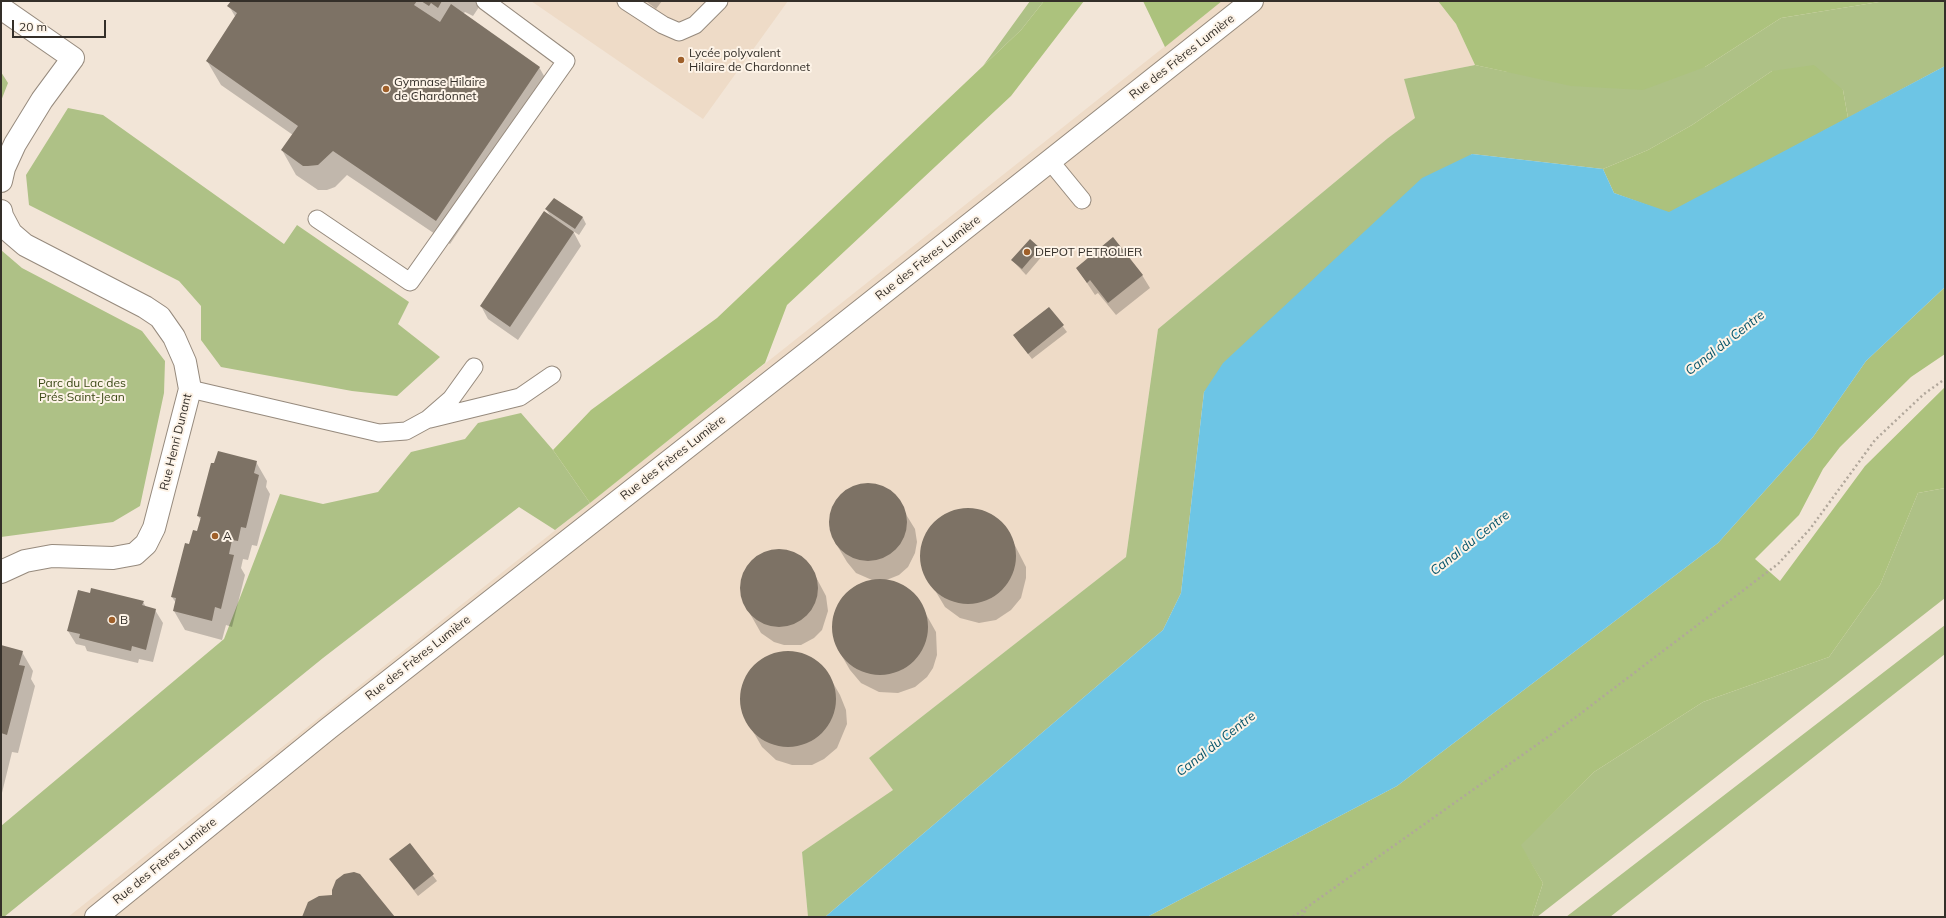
<!DOCTYPE html>
<html>
<head>
<meta charset="utf-8">
<style>
	body { margin:0 }
	#map { position:relative; width:1946px; height:918px; overflow:hidden; background:#f2e5d7; font-family:Mulish,sans-serif }
	canvas { display:block }
	.frame { position:absolute; inset:0; border:2px solid #342f29; pointer-events:none }
	.scale { position:absolute; left:12px; top:20px; width:94px; height:18px; box-sizing:border-box; border:2px solid #342f29; border-top:0; padding-left:5px; font-size:12px; line-height:14px; white-space:nowrap; color:#342f29; -webkit-text-stroke:3px #fdf3e7; paint-order:stroke }
</style>
</head>
<body>
<div id="map">
<canvas width="1946" height="918"></canvas>
<div class="frame"></div>
<div class="scale">20 m</div>
</div>
<script>
const context = document.querySelector('canvas').getContext('2d');
context.lineJoin = 'round';
function fill(path, color) { context.fillStyle = color; context.fill(path, 'evenodd'); }
const shape = rows => new Path2D(rows.map(r => 'M' + r).join(''));
function stroke(path, color, width, dash) { context.strokeStyle = color; context.lineWidth = width; context.lineCap = dash ? 'butt' : 'round'; context.setLineDash(dash || []); context.stroke(path); }
function write(font, color, halo, rows, align = 'center') {
  context.font = font + ' Mulish,sans-serif'; context.lineWidth = 4; context.setLineDash([]); context.textBaseline = 'middle'; context.strokeStyle = halo; context.fillStyle = color; for (const [text, x, y, turn = 0] of rows) {
    context.save(); context.translate(x, y); context.rotate((+turn || 0) * Math.PI / 180); context.textAlign = isNaN(turn) ? turn : align; if (halo) context.strokeText(text, 0, 0); context.fillText(text, 0, 0); context.restore();
  }
}
const built = shape([
	[531,1,788,1,703,119],
	[1222,1,1438,1,1456,24,1475,65,1404,79,1416,118,1388,138,1158,329,1126,557,869,758,894,790,802,852,808,917,68,917]
]);
const green = shape([
	[1030,1,1044,1,1021,30,983,66],
	[1885,1,1945,1,1945,66,1848,118,1843,90,1772,71,1692,125,1648,150,1603,169,1472,154,1204,392,1181,593,1163,630,825,917,808,917,802,852,893,790,869,758,1126,557,1158,329,1388,138,1415,118,1404,79,1475,65,1508,72,1705,67,1781,18],
	[1,72,8,83,1,101],
	[68,108,103,115,284,244,297,225,409,302,398,324,440,357,397,396,352,391,221,367,201,340,201,306,179,281,29,205,26,175],
	[1,250,22,268,142,331,165,361,164,393,140,506,113,522,1,537],
	[521,413,553,450,590,503,555,530,519,507,323,658,4,917,1,917,1,826,224,639,280,494,323,504,378,492,411,452,465,439,478,423],
	[1945,488,1945,598,1537,917,1532,917,1543,883,1520,845,1594,772,1703,702,1829,657,1880,585,1918,493],
	[1945,625,1945,654,1610,917,1566,917]
]);
const forest = shape([
	[1044,1,1084,1,1011,96,787,305,765,363,590,503,553,450,591,410,717,318,1021,30],
	[1143,1,1222,1,1165,47],
	[1438,1,1885,1,1781,18,1705,67,1643,90,1571,86,1475,65,1456,24],
	[1814,65,1843,90,1848,118,1669,213,1614,193,1603,169,1648,150,1692,125,1772,71],
	[1945,287,1945,354,1911,377,1840,447,1823,469,1799,515,1755,559,1780,581,1865,466,1945,387,1945,488,1918,493,1880,585,1829,657,1703,702,1594,772,1521,845,1543,883,1532,917,1147,917,1397,786,1718,543,1813,437,1866,361]
]);
const water = shape([
	[1945,66,1945,287,1866,361,1813,437,1718,543,1397,786,1147,917,825,917,1163,630,1181,593,1204,392,1223,363,1422,178,1472,154,1603,169,1614,193,1669,212]
]);
const shadow = shape([
	[232,1,483,1,473,16,465,12,463,14,539,67,553,92,450,244,347,175,335,187,327,190,318,190,296,175,282,150,293,135,221,85,207,61,236,18,229,6],
	[646,1,662,1,656,9],
	[554,199,583,218,586,224,579,235,573,231,581,246,518,340,488,319,481,306,551,217,546,209],
	[1039,248,1043,255,1026,275,1012,260],
	[1077,268,1142,275,1150,288,1116,315,1098,293,1095,295],
	[1049,308,1067,332,1032,359,1018,341],
	[256,462,267,481,266,487,270,494,257,546,252,545,248,560,243,559,241,568,245,575,232,627,226,625,222,640,185,630,174,611,176,603,172,597,190,545,198,533,201,520,198,516],
	[863,485,882,487,894,495,915,529,917,542,915,553,908,567,899,575,884,581,892,581,907,589,918,600,936,632,937,655,933,668,927,677,915,687,898,693,879,692,861,683,850,670,839,651,833,635,833,617,841,601,857,585,872,580,856,573,847,562,835,542,829,525,832,509,840,497,849,489],
	[974,509,984,511,994,517,1006,528,1026,567,1026,578,1021,598,1011,610,996,620,979,623,960,618,945,607,924,572,921,551,929,530,944,515,956,510],
	[774,550,793,553,809,564,826,596,828,611,822,630,814,638,801,645,784,645,774,642,761,633,744,603,741,592,743,575,755,558,765,553],
	[91,594,143,602,146,607,155,610,163,623,153,662,139,659,138,663,87,651,85,646,76,644,68,631],
	[1,647,22,652,33,671,31,679,35,686,18,753,12,752,1,797],
	[778,653,795,653,811,658,829,676,840,695,846,710,847,724,837,748,824,759,812,765,792,765,776,760,762,747,743,714,741,699,742,687,747,677,758,664,767,657],
	[409,844,437,881,418,896,390,859]
]);
const building = shape([
	[231,1,417,1,414,5,440,22,451,4,540,67,436,221,333,151,318,165,308,166,303,166,281,150,298,126,206,61,237,13,227,6],
	[421,1,442,1,438,8,431,3,429,6],
	[554,198,583,217,575,229,545,209],
	[544,211,574,232,510,327,480,306],
	[1113,237,1143,275,1108,303,1090,280,1087,283,1076,268],
	[1030,239,1040,248,1022,269,1011,260],
	[1049,307,1064,325,1028,354,1013,335],
	[218,451,257,461,254,473,259,475,246,528,241,527,238,541,232,540,229,554,234,555,221,609,215,607,212,621,173,611,176,598,171,597,185,543,189,544,193,530,197,531,201,517,197,516,211,463,214,463],
	'829 522a39 39 0 1 1 78 0a39 39 0 1 1-78 0Z',
	'920 556a48 48 0 1 1 96 0a48 48 0 1 1-96 0Z',
	'740 588a39 39 0 1 1 78 0a39 39 0 1 1-78 0Z',
	'832 627a48 48 0 1 1 96 0a48 48 0 1 1-96 0Z',
	[91,588,144,601,142,605,156,609,146,650,132,646,131,651,79,638,80,634,67,631,78,590,90,593],
	[1,645,23,651,19,665,25,666,7,735,1,733],
	'740 699a48 48 0 1 1 96 0a48 48 0 1 1-96 0Z',
	[410,843,434,874,414,890,389,859],
	[354,872,360,874,395,917,302,917,308,902,319,896,332,895,332,890,336,880,344,874]
]);
const path = shape([
	[1293,917,1576,717,1778,564,1810,529,1875,440,1924,394,1945,379],
	[1302,917,1306,909]
]);
const lane = shape([
	[626,1,663,25,679,32,695,25,719,1],
	[1050,161,1082,200],
	[317,219,410,282,566,61,485,1],
	[190,389,379,433,406,431,428,419,451,399,474,367],
	[430,419,520,397,552,375]
]);
const street = shape([
	[1,8,73,58,42,100,15,144,4,168,1,181],
	[1,211,2,216,11,233,25,245,145,307,160,317,174,337,185,362,190,389,154,528,146,544,135,554,113,558,52,556,25,561,1,572],
	[96,917,329,728,816,346,1252,1]
]);
const markers = [
	[681,60,4,"#9f5f29"],
	[386,89,4,"#9f5f29"],
	[1027,252,4,"#9f5f29"],
	[215,536,4,"#9f5f29"],
	[112,620,4,"#9f5f29"]
];
const poiNames = [
	["Lycée polyvalent",689,53],
	["Hilaire de Chardonnet",689,67],
	["Gymnase Hilaire",394,82],
	["de Chardonnet",394,96],
	["DEPOT PETROLIER",1035,252],
	["A",223,536],
	["B",120,620]
];
const streetNames = [
	["Rue des Frères Lumière",1182,57,-38],
	["Rue des Frères Lumière",928,258,-38],
	["Rue Henri Dunant",176,442,-76],
	["Rue des Frères Lumière",673,458,-38],
	["Rue des Frères Lumière",418,658,-38],
	["Rue des Frères Lumière",165,861,-39]
];
const parkNames = [
	["Parc du Lac des",82,383],
	["Prés Saint-Jean",82,397]
];
const waterNames = [
	["Canal du Centre",1725,343,-38],
	["Canal du Centre",1470,543,-38],
	["Canal du Centre",1216,744,-38]
];
fill(built, '#eedbc7');
fill(green, '#aec186');
fill(forest, '#acc27d');
fill(water, '#6dc5e5');
fill(shadow, '#0003');
fill(building, '#7d7265');
stroke(lane, '#968a7d', 19);
stroke(street, '#968a7d', 24);
stroke(path, '#b1a79b', 2.5, [2, 3]);
stroke(lane, '#fff', 17);
stroke(street, '#fff', 22);
for (const [x, y, r, color] of markers) { const dot = new Path2D(); dot.arc(x, y, r, 0, 2 * Math.PI); context.fillStyle = color; context.fill(dot); stroke(dot, '#fdf3e7', 1.5); }
write('12px', '#342f29', '#fdf3e7', poiNames, 'left');
write('12px', '#342f29', '#fdf3e7', streetNames);
write('12px', '#3b4916', '#fdf3e7', parkNames);
write('italic 13px', '#05546a', '#fdf3e7', waterNames);
</script>
</body>
</html>
